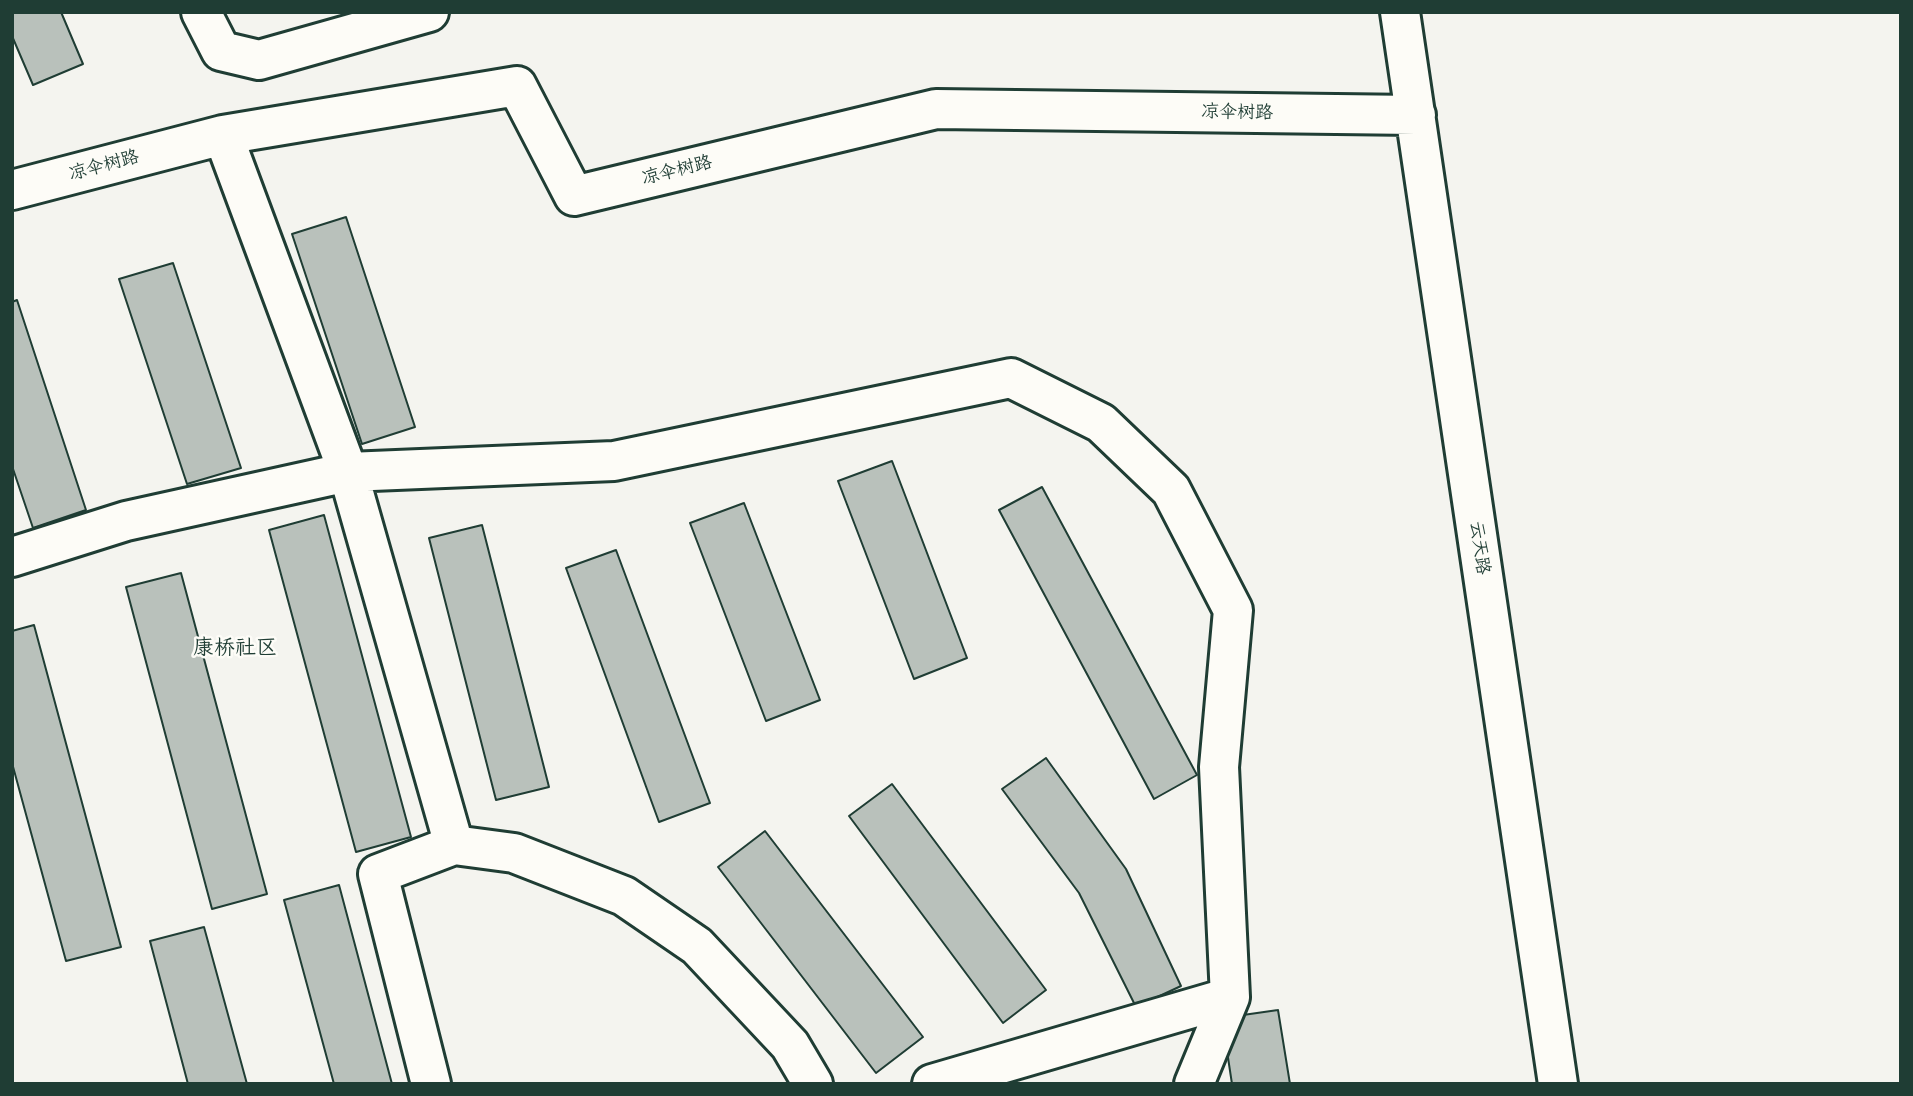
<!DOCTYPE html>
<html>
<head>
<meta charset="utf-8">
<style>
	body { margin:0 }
	#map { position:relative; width:1913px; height:1096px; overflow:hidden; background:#f4f4ef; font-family:Pangolin,sans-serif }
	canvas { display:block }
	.frame { position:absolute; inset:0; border:14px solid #1f3d34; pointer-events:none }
</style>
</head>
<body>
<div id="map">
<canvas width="1913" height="1096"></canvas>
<div class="frame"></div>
</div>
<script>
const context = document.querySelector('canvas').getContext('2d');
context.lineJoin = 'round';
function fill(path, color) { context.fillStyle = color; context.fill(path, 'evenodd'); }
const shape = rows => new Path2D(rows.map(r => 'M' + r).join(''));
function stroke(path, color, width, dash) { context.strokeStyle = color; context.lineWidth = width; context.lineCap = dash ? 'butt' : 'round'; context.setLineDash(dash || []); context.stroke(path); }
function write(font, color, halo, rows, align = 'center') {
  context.font = font + ' Pangolin,"LXGW WenKai TC",sans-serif'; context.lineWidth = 5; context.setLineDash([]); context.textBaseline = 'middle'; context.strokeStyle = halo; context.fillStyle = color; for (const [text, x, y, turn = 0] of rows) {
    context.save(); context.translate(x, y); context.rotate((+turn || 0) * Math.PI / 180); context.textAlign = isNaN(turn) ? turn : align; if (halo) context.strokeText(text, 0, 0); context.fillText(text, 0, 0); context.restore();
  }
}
const building = shape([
	[12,12,61,12,83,64,33,85,12,36,12,12],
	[346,217,415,427,362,444,292,234,346,217],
	[173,263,241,468,187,484,119,279,173,263],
	[17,300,86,510,33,528,12,466,12,302,17,300],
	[892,461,967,658,914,679,838,481,892,461],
	[1042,487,1197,775,1154,799,999,510,1042,487],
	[744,503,820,700,766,721,690,523,744,503],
	[324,515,411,837,356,852,269,530,324,515],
	[482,525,549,787,496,800,429,538,482,525],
	[616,550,710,803,659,822,566,568,616,550],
	[181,573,267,894,212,909,126,587,181,573],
	[34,625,121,947,66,961,12,763,12,631,34,625],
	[1046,758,1126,869,1181,986,1136,1007,1079,893,1002,789,1046,758],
	[892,784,1046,990,1003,1023,849,816,892,784],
	[765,831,923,1037,876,1073,718,867,765,831],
	[339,885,392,1084,334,1084,284,900,339,885],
	[204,927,247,1084,188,1084,150,941,204,927],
	[1278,1010,1290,1084,1232,1084,1222,1018,1278,1010]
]);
const minor = shape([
	[201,12,221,51,259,60,429,12],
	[1400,12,1558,1084],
	[223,135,348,472,454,845],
	[12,190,223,135,517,86,574,196,936,109,1416,115],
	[12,557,126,521,348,472,614,461,1011,378,1101,423,1171,490,1233,610,1219,767,1230,997,1194,1084],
	[431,1084,378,874,454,845,514,853,624,896,697,946,790,1045,813,1084],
	[932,1084,1230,997]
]);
const streetNames = [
	["凉伞树路",1237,113,1],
	["凉伞树路",104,166,-15],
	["凉伞树路",677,171,-14],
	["云天路",1479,548,82]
];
const quarterNames = [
	["康桥社区",235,649]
];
fill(building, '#b9c1bb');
stroke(building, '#1f3d34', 2);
stroke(minor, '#1f3d34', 44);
stroke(minor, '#fdfcf7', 38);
write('18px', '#1f3d34', '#fdfcf7', streetNames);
write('21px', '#1f3d34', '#fdfcf7', quarterNames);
</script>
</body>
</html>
